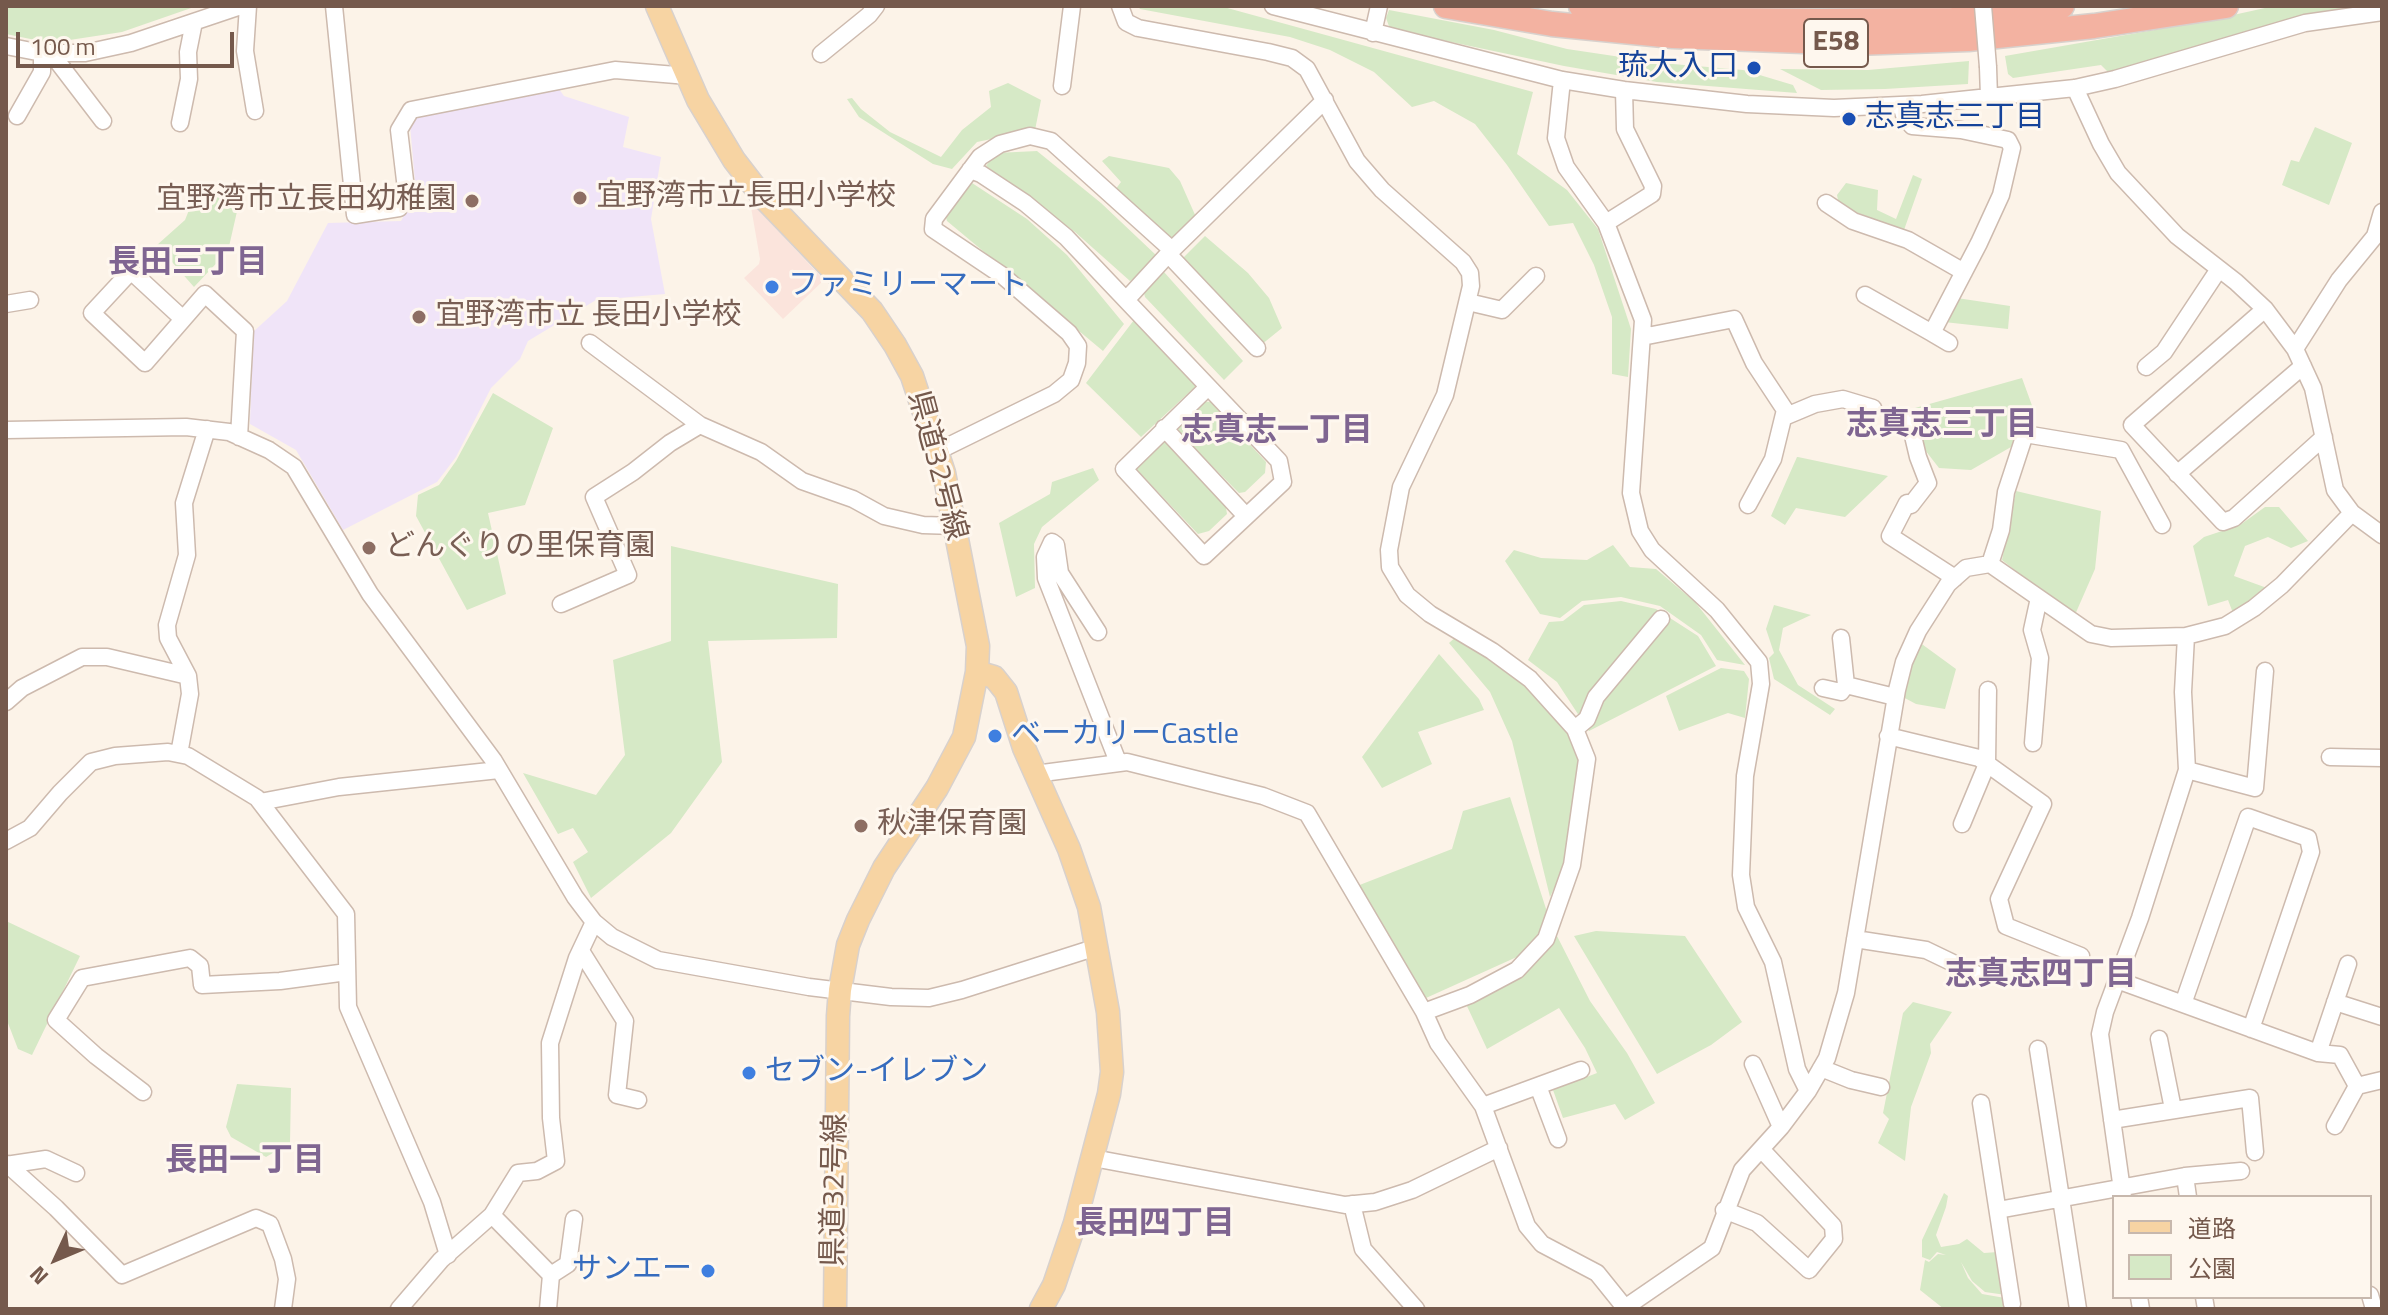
<!DOCTYPE html>
<html>
<head>
<meta charset="utf-8">
<style>
	body { margin:0 }
	#map { position:relative; width:2388px; height:1315px; overflow:hidden; background:#fcf3e8; font-family:"Titillium Web","Noto Sans JP",sans-serif }
	canvas { display:block }
	.frame { position:absolute; inset:0; border:8px solid #75594c; pointer-events:none }
	.legend { position:absolute; left:2112px; top:1195px; width:260px; height:104px; box-sizing:border-box; background:#fef7ee; border:2px solid #c7b8ad; margin:0; padding:10px 14px; list-style:none; font-size:24px; color:#75594c }
	.legend li { display:flex; align-items:center; gap:16px; height:40px }
	.legend b { width:40px; border:2px solid #c7b8ad }
	.north { position:absolute; left:16px; top:1219px; width:80px; height:80px; -webkit-text-stroke:6px #fef7ee; paint-order:stroke; rotate:226deg; font-size:22px; font-weight:700; line-height:32px; text-align:center; color:#75594c }
	.north::after { content:''; display:block; margin:auto; width:28px; height:36px; background:#75594c; clip-path:polygon(50% 0,100% 100%,50% 72%,0 100%) }
	.scale { position:absolute; left:16px; top:32px; width:218px; height:36px; box-sizing:border-box; border:4px solid #75594c; border-top:0; padding-left:10px; font-size:24px; line-height:28px; white-space:nowrap; color:#75594c; -webkit-text-stroke:6px #fef7ee; paint-order:stroke }
</style>
</head>
<body>
<div id="map">
<canvas width="2388" height="1315"></canvas>
<div class="frame"></div>
<ul class="legend">
<li><b style="height:10px;background:#f7d4a3"></b>道路</li>
<li><b style="height:22px;background:#d6e9c6"></b>公園</li>
</ul>
<div class="north">N</div>
<div class="scale">100 m</div>
</div>
<script>
const context = document.querySelector('canvas').getContext('2d');
context.lineJoin = 'round';
function fill(path, color) { context.fillStyle = color; context.fill(path, 'evenodd'); }
const shape = rows => new Path2D(rows.map(r => 'M' + r).join(''));
function stroke(path, color, width, dash) { context.strokeStyle = color; context.lineWidth = width; context.lineCap = dash ? 'butt' : 'round'; context.setLineDash(dash || []); context.stroke(path); }
function write(font, color, halo, rows, align = 'center') {
  context.font = font + ' "Titillium Web","Noto Sans JP",sans-serif'; context.lineWidth = 6; context.setLineDash([]); context.textBaseline = 'middle'; context.strokeStyle = halo; context.fillStyle = color; for (const [text, x, y, turn = 0] of rows) {
    context.save(); context.translate(x, y); context.rotate((+turn || 0) * Math.PI / 180); context.textAlign = isNaN(turn) ? turn : align; if (halo) context.strokeText(text, 0, 0); context.fillText(text, 0, 0); context.restore();
  }
}
const commercial = shape([
	[755,206,824,280,783,319,744,278,759,264,760,259,751,207]
]);
const education = shape([
	[556,85,564,96,629,117,623,147,661,157,651,219,665,294,596,300,528,341,520,359,491,388,456,457,437,482,343,530,296,450,250,424,253,332,287,301,328,223,401,221,416,193,410,125,417,113]
]);
const green = shape([
	[6,6,197,6,122,32,50,43,6,34],
	[1138,6,1220,6,1533,92,1517,154,1567,190,1598,229,1631,329,1628,377,1612,374,1612,317,1594,265,1573,223,1549,226,1507,165,1475,124,1434,101,1412,107,1374,72,1330,50,1290,37,1140,9],
	[2274,6,2360,6,2109,73,2101,65,2013,78,2008,74,2005,56,2206,21],
	[1389,10,1494,30,1567,49,1661,63,1743,70,1793,85,1797,93,1657,82,1564,66,1390,29,1386,18],
	[1969,61,1968,84,1885,89,1821,90,1780,69,1868,70],
	[1008,83,1041,100,1035,130,977,142,952,169,933,164,859,117,847,99,852,98,861,109,890,132,941,157,962,130,991,107,989,91],
	[2315,127,2352,143,2329,205,2282,185,2291,160,2299,162],
	[1037,151,1101,203,1157,256,1139,275,1130,281,1075,232,986,166,996,153],
	[1109,156,1169,168,1180,181,1196,217,1174,240,1115,190,1121,182,1102,161],
	[1913,175,1922,179,1904,230,1839,206,1837,195,1846,183,1878,190,1877,210,1896,219],
	[972,183,1027,219,1067,255,1124,324,1103,351,947,221,945,214,968,185],
	[198,188,238,207,228,251,194,287,157,245,185,220],
	[1205,236,1248,273,1269,298,1282,328,1261,345,1182,259],
	[1164,272,1243,361,1224,380,1145,297,1144,293],
	[1957,298,2010,306,2008,329,1944,322],
	[1134,320,1196,386,1141,437,1086,383],
	[2022,378,2034,411,2011,447,1971,470,1939,468,1925,450,1915,408],
	[493,393,553,428,525,505,488,513,506,594,467,610,416,516,418,495,439,485,456,461],
	[1199,401,1211,402,1266,462,1265,473,1245,492,1239,493,1178,432,1179,422],
	[1158,440,1168,441,1225,502,1227,514,1209,531,1198,534,1137,470,1137,462],
	[1797,457,1798,457,1888,476,1845,517,1796,508,1785,525,1771,516],
	[1093,468,1099,480,1042,527,1034,544,1035,588,1016,597,999,523,1050,494,1052,482],
	[2016,491,2101,511,2095,569,2074,617,2002,560],
	[2265,507,2279,507,2308,541,2291,548,2268,537,2245,546,2234,576,2267,588,2233,613,2228,600,2208,606,2193,546,2204,537,2240,525],
	[1613,545,1630,567,1656,569,1695,602,1745,665,1717,660,1701,635,1660,606,1621,597,1582,601,1560,618,1540,614,1505,561,1514,550,1541,558,1587,560],
	[671,546,838,584,837,638,708,641,722,762,671,833,591,898,573,862,588,852,573,828,558,834,523,773,596,795,625,755,613,660,671,641],
	[1621,601,1656,609,1698,636,1716,666,1589,731,1557,682,1528,660,1549,622,1563,621,1584,605],
	[1774,605,1811,615,1783,628,1779,650,1798,685,1835,709,1830,715,1774,679,1769,658,1774,653,1766,629],
	[1458,635,1529,682,1572,731,1583,759,1567,861,1550,897,1512,741,1490,692,1449,643],
	[1919,642,1956,669,1945,709,1916,704,1901,696],
	[1439,654,1479,699,1484,710,1418,732,1432,764,1382,788,1362,757],
	[1721,668,1744,671,1749,679,1745,718,1728,713,1679,731,1666,696],
	[1510,797,1548,915,1540,934,1519,956,1426,998,1357,886,1452,849,1463,811],
	[6,921,80,956,32,1055,18,1049,6,1018],
	[1596,931,1685,936,1742,1022,1711,1045,1657,1074,1574,936],
	[1557,936,1590,1001,1627,1053,1655,1103,1625,1120,1615,1104,1563,1118,1553,1090,1597,1073,1585,1048,1559,1008,1487,1049,1466,1004,1525,972],
	[1913,1002,1952,1012,1930,1044,1931,1053,1911,1107,1905,1161,1878,1143,1889,1119,1883,1113,1903,1013],
	[237,1084,291,1088,290,1143,266,1157,231,1137,226,1127],
	[1944,1193,1948,1196,1946,1207,1936,1235,1941,1247,1959,1244,1967,1239,1984,1253,1998,1252,2006,1295,1985,1292,1972,1281,1961,1262,1968,1278,1982,1294,2005,1298,2007,1309,1944,1309,1920,1290,1925,1260,1929,1262,1938,1254,1946,1255,1937,1252,1930,1260,1922,1257,1922,1240]
]);
const minor = shape([
	[248,6,245,51,255,111],
	[334,6,355,215,399,208,406,189,399,130,411,110,615,70,688,76],
	[1120,6,1126,22,1138,28,1268,52,1292,58,1307,69,1357,161,1382,190,1463,262,1470,273,1471,286,1445,395,1401,487,1389,550,1390,567,1407,595,1430,614,1492,651,1530,679,1575,729,1587,759,1572,865,1546,939,1517,970,1470,995,1424,1012],
	[1273,6,1562,80,1624,90,1747,104,1834,108,1922,104,2075,88,2115,79,2305,23,2382,12],
	[1373,33,1379,6],
	[6,46,42,53,85,53,131,43,241,6],
	[51,53,103,121],
	[821,54,869,15,876,6],
	[1988,67,1989,97],
	[1562,80,1556,138,1566,167,1606,223,1643,320,1631,493,1640,531,1652,550,1717,610,1759,662,1761,684,1745,776,1741,875,1746,907,1773,962,1797,1069,1808,1091],
	[1062,86,1072,6],
	[2075,88,2101,144,2118,173,2177,236,2236,282,2265,309,2295,349,2313,388,2335,490,2352,513,2382,535],
	[17,116,42,72,42,53],
	[180,123,189,79,188,52,194,22],
	[970,170,981,174,1025,203,1066,237,1279,461,1283,482,1204,556,1124,469,1208,387],
	[1826,203,1853,221,1908,240,1964,272],
	[1606,223,1652,194,1653,186,1625,129,1624,90],
	[1168,254,1257,348],
	[1865,295,1932,333,1979,243,2001,195,2012,148,2008,140,1961,130,1912,126,1904,115,1901,105],
	[1126,300,1172,250],
	[1468,302,1502,310,1536,276],
	[6,304,30,300],
	[2265,309,2132,425,2223,522,2234,518,2324,437],
	[183,319,131,271,92,313,145,363,205,294,245,331,239,437],
	[1932,333,1949,343],
	[1642,337,1734,319,1754,363,1785,410,1773,459,1748,505],
	[590,343,700,425,761,452,802,481,853,499,884,516,923,525,955,526],
	[2295,349,2339,280,2375,236,2382,212],
	[2146,367,2164,352,2219,269],
	[1784,417,1815,404,1843,399,1873,408],
	[1909,419,1918,457,1928,483,1911,505,1907,503,1890,536,1955,578],
	[1164,428,1246,516],
	[6,430,186,427,229,432,269,450,294,467,370,594,494,761,575,897,594,922,612,937,658,960,809,987,891,997,929,998,962,990,1097,947],
	[938,451,1054,394,1071,380,1077,363,1078,346,1069,333,1003,276,933,229,934,219,980,157,1000,144,1030,136,1051,141,1172,250,1325,100],
	[2177,474,2303,366],
	[1990,564,2001,530,2006,492,2025,434,2121,450,2162,525],
	[561,604,628,575,594,497,633,472,670,443,700,425],
	[1098,632,1060,573,1056,545,1052,542,1045,557,1046,578,1118,762],
	[1841,638,1846,685],
	[1823,688,1841,692,1846,685,1895,697],
	[6,702,22,688,82,657,107,657,188,676],
	[1575,729,1587,719,1596,697,1661,619],
	[1888,736,1979,758,2043,804,1999,899,2006,926,2081,956],
	[2033,743,2040,658,2032,630,2039,598],
	[179,754,190,694,188,676,168,638,167,625,187,555,184,503,207,429],
	[2330,757,2382,758],
	[2187,770,2255,788,2265,671],
	[1035,774,1127,762,1263,796,1307,813,1424,1012,1438,1043,1483,1106,1527,1226,1542,1244,1597,1273,1626,1309],
	[260,802,339,787,499,770],
	[1962,824,1987,764,1988,690],
	[6,841,30,828,60,793,91,762,115,756,168,752,188,756,257,798,346,914,348,1007,432,1202,448,1255],
	[1855,939,1926,950,1976,974],
	[581,951,625,1021,617,1095,638,1100],
	[2117,980,2318,1053,2348,964],
	[2335,1002,2382,1017],
	[2183,1004,2248,817,2308,838,2311,852,2251,1029],
	[2159,1039,2173,1109],
	[2038,1049,2078,1309],
	[2318,1053,2340,1055,2357,1086,2382,1080],
	[1753,1064,1781,1127],
	[1821,1068,1851,1080,1881,1087],
	[1538,1086,1558,1139],
	[143,1092,96,1056,56,1020,82,978,190,958,200,966,202,985,280,981,347,972],
	[1981,1103,2012,1304],
	[1483,1106,1581,1070],
	[2112,1120,2250,1098,2255,1152],
	[2335,1126,2357,1086],
	[1093,1158,1345,1205,1375,1202,1412,1190,1499,1148],
	[7,1164,56,1208,122,1275,256,1218,270,1224,283,1259,287,1279,283,1309],
	[6,1165,46,1159,76,1173],
	[2123,1197,2100,1034,2105,1012,2140,918,2187,770,2183,692,2186,636],
	[2188,1197,2185,1176,2241,1171],
	[1352,1204,1363,1249,1416,1309],
	[1724,1210,1757,1223,1809,1270,1834,1239,1833,1226,1761,1149],
	[1998,1210,2185,1176],
	[492,1215,551,1275,548,1309],
	[551,1275,568,1264,574,1219],
	[2370,1295,2374,1309],
	[2139,1297,2141,1309],
	[2204,1297,2206,1309],
	[1626,1307,1712,1248,1742,1170,1781,1127,1808,1091,1827,1058,1846,993,1897,690,1904,662,1918,631,1948,584,1966,568,1990,564,2091,634,2111,638,2186,636,2225,626,2254,608,2282,585,2352,513],
	[399,1309,441,1260,492,1215,518,1173,537,1171,556,1161,551,1118,550,1043,577,958,594,922]
]);
const major = shape([
	[657,6,698,100,734,160,761,195,872,311,895,345,912,376,944,473,978,646,977,672,964,737,937,788,884,868,858,920,848,945,840,990,838,1016,835,1309],
	[977,672,994,677,1006,692,1024,748,1069,849,1089,907,1108,1012,1112,1072,1109,1094,1075,1223,1054,1285,1041,1309]
]);
const highway = shape([
	[1446,6,1552,24,1673,36,1855,43,1968,39,2094,26,2226,6],
	[1581,6,1719,20,1819,21,1953,20,2062,6]
]);
const minorBridge = shape([
	[1983,6,1988,67]
]);
const markers = [
	[1754,68,8,"#1a4fb4"],
	[1849,119,8,"#1a4fb4"],
	[580,198,8,"#8d6e63"],
	[472,201,8,"#8d6e63"],
	[772,287,8,"#3f7fe0"],
	[419,317,8,"#8d6e63"],
	[369,548,8,"#8d6e63"],
	[995,736,8,"#3f7fe0"],
	[861,826,8,"#8d6e63"],
	[749,1073,8,"#3f7fe0"],
	[708,1271,8,"#3f7fe0"]
];
const shields = [
	[1836,43,64]
];
const shieldNames = [
	["E58",1836,43]
];
const transitNames = [
	["琉大入口",1738,68],
	["志真志三丁目",1865,119,"left"]
];
const educationNames = [
	["宜野湾市立長田小学校",596,198],
	["宜野湾市立長田幼稚園",456,201,"right"],
	["宜野湾市立 長田小学校",435,317],
	["どんぐりの里保育園",385,548],
	["秋津保育園",877,826]
];
const shopNames = [
	["ファミリーマート",788,287],
	["ベーカリーCastle",1011,736],
	["セブン-イレブン",765,1073],
	["サンエー",692,1271,"right"]
];
const streetNames = [
	["県道32号線",936,466,75],
	["県道32号線",836,1190,-89]
];
const neighbourhoodNames = [
	["長田三丁目",188,264],
	["志真志三丁目",1942,426],
	["志真志一丁目",1277,432],
	["志真志四丁目",2041,976],
	["長田一丁目",245,1162],
	["長田四丁目",1155,1225]
];
fill(commercial, '#fbe4dc');
fill(education, '#f0e4f8');
fill(green, '#d6e9c6');
stroke(minor, '#cdbaae', 19);
stroke(major, '#d8d1cd', 25);
stroke(highway, '#d8d1cd', 27);
stroke(minor, '#fff', 16);
stroke(major, '#f7d4a3', 22);
stroke(highway, '#f3b2a1', 24);
stroke(minorBridge, '#cdbaae', 19, []);
stroke(minorBridge, '#fff', 16);
for (const [x, y, r, color] of markers) { const dot = new Path2D(); dot.arc(x, y, r, 0, 2 * Math.PI); context.fillStyle = color; context.fill(dot); stroke(dot, '#fef7ee', 3); }
for (const [x, y, w] of shields) { const box = new Path2D(); box.roundRect(x - w / 2, y - 24, w, 48, 6); context.fillStyle = '#fef7ee'; context.fill(box); stroke(box, '#75594c', 2); }
write('bold 28px', '#75594c', null, shieldNames);
write('30px', '#164399', '#fef7ee', transitNames, 'right');
write('30px', '#785e54', '#fef7ee', educationNames, 'left');
write('30px', '#366cbe', '#fef7ee', shopNames, 'left');
write('30px', '#75594c', '#fef7ee', streetNames);
write('bold 32px', '#7f6591', '#fef7ee', neighbourhoodNames);
</script>
</body>
</html>
